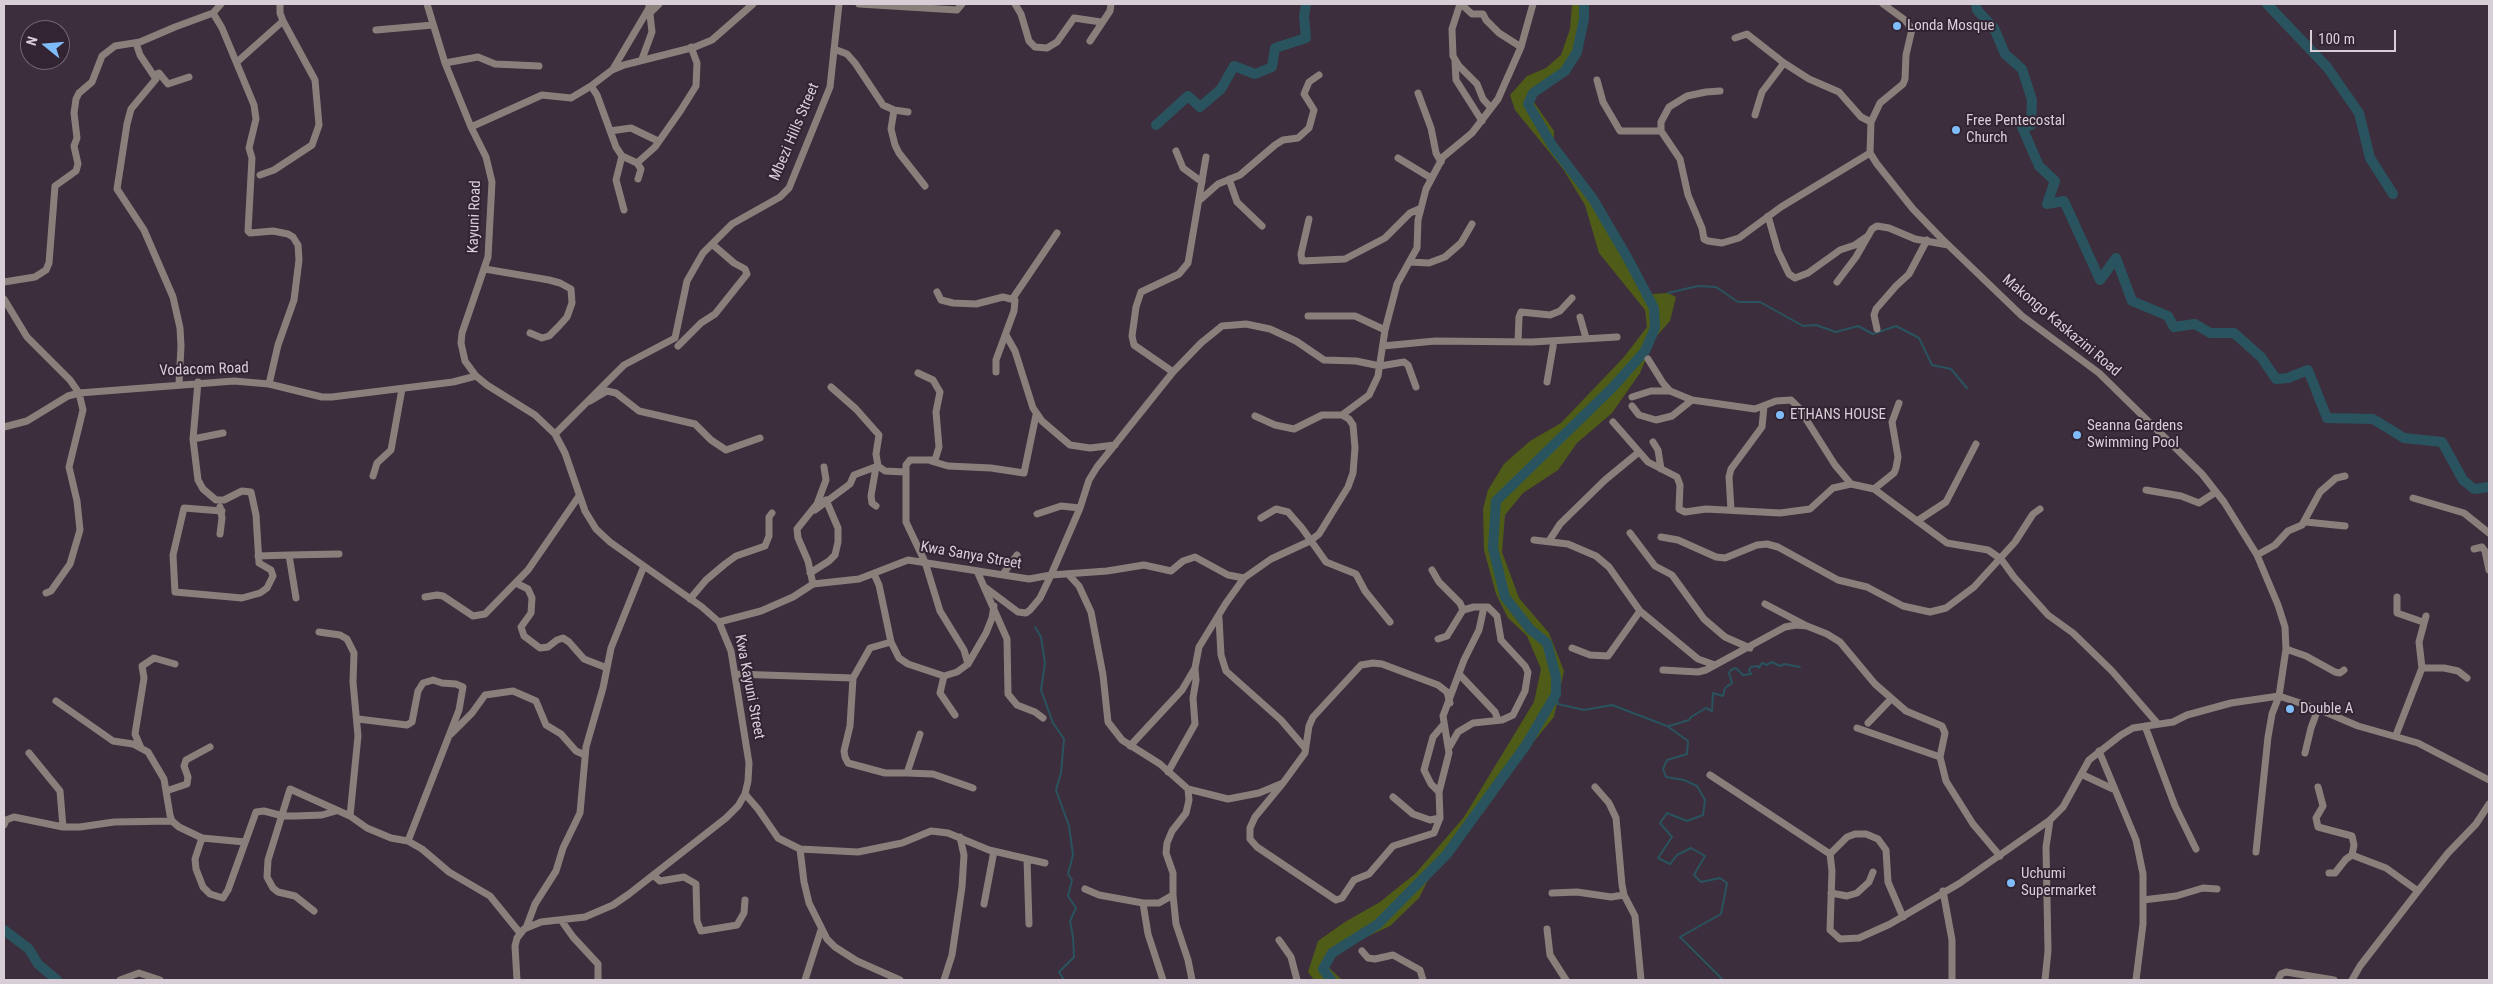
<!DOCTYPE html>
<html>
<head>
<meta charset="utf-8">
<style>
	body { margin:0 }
	#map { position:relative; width:2493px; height:984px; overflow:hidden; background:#3c2e3c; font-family:"Roboto Condensed",sans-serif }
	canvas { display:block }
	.frame { position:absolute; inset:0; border:5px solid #d7ced7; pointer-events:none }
	.north { position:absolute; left:20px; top:20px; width:50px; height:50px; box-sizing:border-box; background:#322432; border:1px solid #746874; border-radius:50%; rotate:287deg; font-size:14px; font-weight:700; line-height:20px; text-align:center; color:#d7ced7 }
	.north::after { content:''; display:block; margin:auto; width:18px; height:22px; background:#7fbdfa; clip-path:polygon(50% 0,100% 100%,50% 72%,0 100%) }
	.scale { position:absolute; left:2310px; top:30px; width:86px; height:22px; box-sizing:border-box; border:2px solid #d7ced7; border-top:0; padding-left:6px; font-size:15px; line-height:18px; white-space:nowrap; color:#d7ced7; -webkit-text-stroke:4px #322432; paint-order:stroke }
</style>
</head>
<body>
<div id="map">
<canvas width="2493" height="984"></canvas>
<div class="frame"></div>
<div class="north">N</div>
<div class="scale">100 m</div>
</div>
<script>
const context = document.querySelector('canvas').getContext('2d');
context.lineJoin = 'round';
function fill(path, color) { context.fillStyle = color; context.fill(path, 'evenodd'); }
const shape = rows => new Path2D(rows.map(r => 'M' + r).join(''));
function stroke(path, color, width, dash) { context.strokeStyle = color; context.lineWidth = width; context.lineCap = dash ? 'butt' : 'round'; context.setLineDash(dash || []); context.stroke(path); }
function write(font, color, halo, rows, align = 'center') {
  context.font = font + ' "Roboto Condensed",sans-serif'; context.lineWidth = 4; context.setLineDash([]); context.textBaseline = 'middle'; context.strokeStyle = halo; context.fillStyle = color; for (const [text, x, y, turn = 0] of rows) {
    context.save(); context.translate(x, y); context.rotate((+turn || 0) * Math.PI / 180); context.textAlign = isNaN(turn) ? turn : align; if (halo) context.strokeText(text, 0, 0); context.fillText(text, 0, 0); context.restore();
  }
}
const green = shape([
	[1572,4,1587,4,1584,30,1568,68,1529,95,1554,131,1554,149,1592,196,1612,235,1623,246,1628,263,1652,294,1668,293,1676,297,1670,321,1654,339,1640,373,1612,413,1577,443,1558,470,1523,493,1505,515,1502,552,1519,598,1549,633,1564,671,1554,717,1530,746,1486,809,1433,870,1419,898,1390,926,1338,950,1324,963,1342,980,1314,980,1308,972,1318,941,1345,922,1380,902,1416,873,1464,817,1534,702,1541,669,1527,636,1508,618,1496,594,1484,550,1483,509,1488,490,1504,464,1530,441,1561,423,1624,357,1647,327,1645,310,1599,253,1585,205,1563,169,1515,110,1510,95,1527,76,1546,68,1561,55,1570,29]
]);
const stream = shape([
	[1668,293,1698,286,1716,287,1738,302,1760,302,1803,326,1816,325,1836,332,1858,326,1873,334,1896,326,1919,338,1932,365,1951,369,1967,388],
	[1035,627,1041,637,1045,663,1041,690,1053,723,1064,739,1061,773,1056,790,1069,826,1073,855,1068,874,1072,880,1068,896,1076,908,1070,921,1073,937,1074,957,1059,972,1064,980],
	[1556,694,1558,704,1584,710,1612,705,1667,726,1688,741,1687,754,1667,760,1663,769,1666,777,1684,780,1697,786,1705,800,1703,815,1687,821,1667,813,1660,823,1672,837,1658,858,1670,864,1677,855,1691,848,1705,856,1694,875,1701,882,1720,878,1727,883,1721,914,1680,937,1723,980],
	[1669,726,1689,720,1691,717,1706,708,1712,711,1713,693,1723,696,1725,688,1732,683,1729,673,1731,670,1736,668,1743,675,1751,674,1749,670,1751,667,1758,666,1759,668,1762,663,1767,665,1771,662,1781,666,1784,664,1800,667]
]);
const river = shape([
	[1976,4,1977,10,1994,28,2005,54,2022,69,2032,100,2031,125,2022,127,2039,166,2055,181,2047,204,2064,201,2100,280,2116,258,2132,301,2168,316,2174,327,2195,324,2210,333,2234,333,2261,357,2276,379,2288,378,2308,370,2327,418,2373,419,2404,438,2442,442,2463,480,2474,489,2489,487],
	[2267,4,2327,67,2359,113,2370,158,2393,194],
	[1156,125,1188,96,1200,107,1221,89,1234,66,1255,74,1272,67,1275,48,1306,38,1304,16,1306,4],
	[4,930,29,949,38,964,57,980],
	[1331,980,1323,969,1332,953,1378,924,1447,854,1526,745,1556,694,1556,677,1547,643,1530,629,1505,597,1493,548,1496,501,1613,387,1645,351,1655,328,1654,308,1627,257,1593,199,1552,145,1528,104,1533,93,1565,71,1577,52,1584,19,1584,4]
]);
const minor = shape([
	[427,4,445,63,471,127,486,157,492,182,488,257,462,333,461,343,465,361,476,376,487,385,535,415,555,434,565,453,585,511,596,529,610,542,702,607,719,622,731,651,749,763,748,781,745,794,738,806,726,818,629,894,613,905,585,917,541,922,524,929,517,938,515,946,517,980],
	[859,4,957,10,962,4],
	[1015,4,1021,14,1029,41,1035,47,1047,48,1057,42,1074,18,1101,22],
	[1460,4,1452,29,1453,56,1459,66,1477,84,1483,99,1491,108],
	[1461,4,1472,14,1483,14,1486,20,1499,33,1521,47],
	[1883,4,1905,20,1912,29,1906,55,1905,79,1903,84,1880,103,1871,122,1870,153,1877,164,1913,209,1942,239,2022,316,2099,373,2202,474,2224,502,2257,555,2278,605,2285,627,2286,649,2279,696,2318,709,2358,726,2418,743,2489,780],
	[213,13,222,28,254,105,256,119,249,148,252,158,248,231,250,233,273,231,288,234,293,237,298,245,299,260,294,300,278,345,269,384],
	[650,13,659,4],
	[376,30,433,25],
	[1735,38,1747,34,1784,63,1809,79,1839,92,1861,117,1871,122],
	[1090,41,1110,11,1111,4],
	[136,43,140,55,156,79,131,109,127,124,117,189,144,230,173,297,180,328,181,346,179,384],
	[834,49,847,54,855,63,883,105,894,110,908,112],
	[642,59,652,32,649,6],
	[1455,61,1456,80,1482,121],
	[237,62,283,21],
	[445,63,478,57,495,64,539,66],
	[613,69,649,8],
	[155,75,159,73,168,84,189,77],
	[1597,80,1603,102,1620,131,1661,131],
	[591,86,597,95,616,147,622,156,637,163,641,169,638,179],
	[1720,91,1706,92,1687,96,1669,107,1661,122,1661,131,1680,159,1688,195,1702,228,1704,239,1708,241,1722,243,1739,238,1781,207,1870,153],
	[1418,93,1431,128,1436,153,1441,162],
	[894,110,891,129,895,145,899,153,925,186],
	[1755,115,1762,92,1784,63],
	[471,127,542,95,571,98,591,86,612,70,624,65,695,47,712,40,753,4],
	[610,131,631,128,658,141],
	[1176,151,1183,168,1202,182],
	[622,156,616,180,624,210],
	[1398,158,1431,178],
	[637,163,655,147,681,110,696,86,697,63,691,47],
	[260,175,274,170,312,145,319,125,315,80,283,21,280,13,280,4],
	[1229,179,1237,202,1262,226],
	[1200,200,1218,184,1240,175,1275,145,1283,140,1298,138,1309,128,1314,110,1304,94,1309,82,1319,75],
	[1768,216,1778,251,1789,274,1795,278,1808,273,1840,250,1855,245,1868,236],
	[1309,219,1301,254,1302,261,1345,259,1385,238,1410,213,1419,209],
	[1410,262,1429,263,1445,257,1461,243,1472,224],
	[485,269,549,280,560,283,571,289,572,303,567,317,559,326,549,336,542,338,530,333],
	[4,282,35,277,46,270,49,263,55,186,76,171,78,164,74,146,77,138,74,113,76,99,79,93,92,82,102,56,115,46,140,42,175,27,213,13,221,4],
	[1837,282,1856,257,1872,229,1877,226,1889,228,1915,239,1948,245],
	[937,292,941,300,953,303,976,304,1003,297,1015,300,1014,311,996,360,996,372],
	[1013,298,1057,233],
	[4,299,27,337,70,380,79,393,83,410,69,467,77,501,80,530,70,564,51,591,46,593],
	[1308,316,1355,316,1385,330],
	[1580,317,1586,338],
	[1877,329,1874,315,1876,309,1896,286,1909,274,1927,240],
	[1006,335,1015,351,1033,408,1042,421,1070,445,1090,448,1115,445],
	[1518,342,1519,317,1521,312,1550,315,1560,311,1572,298],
	[678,346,701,323,715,314,747,274,745,269,734,263,712,244],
	[1383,346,1435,341,1532,342,1617,337],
	[1648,359,1663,383,1670,391,1692,400],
	[1173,372,1134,345,1132,336,1136,307,1141,292,1179,274,1188,263,1206,157],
	[918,373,933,380,940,392,936,412,939,447,935,460,910,460,906,465,906,522,925,562,940,611,964,650,968,664],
	[198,382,193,439,198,480,203,489,216,500,224,500,242,491,251,492,256,515,259,563,271,570,273,576,267,588,260,593,242,598,175,592,173,555,184,508,222,511],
	[1547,382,1554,341],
	[831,387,856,409,879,435,876,454,878,466,885,471,905,472],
	[1632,397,1651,391,1670,391],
	[590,401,607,391,616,393,639,411,695,424,711,440,726,450,760,438],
	[1632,406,1639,415,1656,420,1672,416,1692,400,1755,409,1776,401,1791,400,1799,408,1835,465,1851,484,1874,489,1947,543,1988,550,2001,559,2014,577,2048,615,2073,633,2112,671,2158,724],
	[1342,415,1369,395,1378,376,1385,330,1397,284,1417,248,1418,220,1426,189,1443,157,1472,133,1498,99,1521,47,1533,4],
	[1613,422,1648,462,1677,477,1680,485,1679,509,1685,512,1706,509,1780,513,1810,509,1833,488,1851,484],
	[4,427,27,421,68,396,79,393,234,381,269,384,322,397,332,397,453,382,476,376],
	[555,434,624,365,675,338,687,281,703,253,732,224,780,197,789,188,830,87,839,4],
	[193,439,223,433],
	[1653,442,1658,450,1661,469],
	[931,461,948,466,991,468,1024,473,1036,415],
	[876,467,871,496,872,503,876,506],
	[373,476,377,463,391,450,402,389],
	[1874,489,1894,473,1896,468,1898,457,1892,422,1899,403],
	[2146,490,2181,496,2199,503,2216,492],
	[2413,498,2464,513,2489,533],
	[220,507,222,518,220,534],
	[815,510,850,484,854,475,878,466],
	[1731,510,1729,477,1731,469,1762,427,1764,406],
	[1037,514,1061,506,1080,508],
	[1261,518,1276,509,1288,512,1302,528,1326,562,1356,574,1365,591,1390,622],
	[1917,521,1946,502,1976,444],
	[2306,522,2345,526],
	[1630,533,1655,566,1672,575,1704,619,1725,637,1750,648],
	[1661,537,1678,540,1716,557,1725,558,1757,545,1767,544,1778,547,1838,580,1867,587,1903,606,1930,612,1946,608,1974,587,2015,542,2033,514,2040,509],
	[1534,540,1568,544,1596,556,1609,567,1640,611,1698,659,1715,665],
	[1549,541,1560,524,1605,480,1639,452],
	[2474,549,2482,547,2485,551,2489,570],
	[289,555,339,554],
	[2257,555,2275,545,2288,531,2302,525,2320,492,2336,478,2345,476],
	[258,556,289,555,296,598],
	[1432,570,1439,582,1460,603,1463,610],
	[977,571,1007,639,1008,694,1017,705,1035,712,1043,718],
	[810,573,829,561,835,555,838,542,838,528,826,500],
	[874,574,879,585,891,642,899,658,908,664,944,676,957,672,968,664,986,633,992,618,994,606],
	[1003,574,1017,555],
	[1068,574,1079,586,1091,612,1103,675,1108,722,1122,740,1160,764,1188,789,1189,800,1186,813,1172,831,1167,843,1166,853,1173,873,1173,895,1159,903,1143,903,1099,895,1085,889],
	[516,583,528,589,532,598,531,613,521,627,524,636,540,648,548,647,557,640,563,638,569,642,584,659,607,668],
	[813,584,808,561,798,538,797,529,817,504,826,480,824,467],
	[986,588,1018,612,1026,613,1030,610,1040,598,1051,575,1080,508,1089,480,1097,467,1173,372,1201,343,1222,326,1246,324,1270,329,1296,341,1324,360,1356,361,1380,366,1404,362,1408,365,1416,387],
	[425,597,437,595,443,596,473,616,485,614,528,570,579,496],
	[2397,597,2397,613,2423,622],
	[690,599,706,580,725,564,736,556,765,546,769,536,769,517,772,513],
	[1765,604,1805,625],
	[1219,618,1221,655,1226,671,1281,720,1305,748],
	[719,622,761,611,793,597,813,584,859,579,908,560,1029,579,1051,575,1107,571,1144,565,1171,571,1183,561,1195,557,1228,575,1244,578,1271,559,1310,541,1319,534,1348,487,1353,473,1355,448,1353,425,1349,419,1342,415,1322,415,1294,429,1275,425,1255,416],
	[319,632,340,635,347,639,354,653,353,682,358,736,350,816,367,828,391,838,408,841,422,849,449,872,490,896,520,933],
	[1438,639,1447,636,1463,610,1474,607,1488,607,1497,616,1501,640,1525,666,1528,672,1525,691,1513,715,1502,720,1473,723,1458,732,1450,746],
	[1572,648,1590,655,1608,656,1640,611],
	[2286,649,2306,656,2335,672,2340,673,2344,670],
	[2422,668,2444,668,2458,671,2467,678],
	[1663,670,1698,672,1706,670,1785,627,1796,625,1807,626,1827,634,1840,642,1875,684,1906,711,1942,726,1945,733,1940,757,1946,781,1973,824,2000,856],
	[735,674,853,678,870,648,891,642],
	[1459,674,1495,712,1498,720],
	[944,676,940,693,955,715],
	[853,678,850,726,844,751,845,757,848,763,885,773,907,773,920,734],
	[56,701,113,741,133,744,148,752,164,779,170,815,172,821,179,827,202,838,245,842],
	[358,719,407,725,412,722,418,691,423,683,433,680,442,683,456,684,463,687,459,710,408,841],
	[1868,723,1891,699],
	[2145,726,2175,806,2196,849],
	[1857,728,1940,757],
	[451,734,472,713,485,695,513,691,536,701,546,725,561,734,576,751,585,755],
	[2396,735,2422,668,2419,642,2426,616],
	[1130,746,1182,690,1195,668,1199,647,1226,603,1244,578],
	[141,748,135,734,144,678,142,666,154,658,175,664],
	[2099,751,2136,840,2143,874,2143,924,2136,980],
	[29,753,60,791,63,827],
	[2305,753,2311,728,2318,709],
	[1168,772,1195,724,1193,698,1196,680,1195,669],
	[907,773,933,774,973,788],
	[2081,774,2113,789],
	[1710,775,1830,854,1832,871,1830,930,1840,939,1859,938,1890,924,1960,883,2050,820,2063,807,2089,760,2121,735,2133,728,2173,722,2187,715,2231,703,2279,696,2272,714,2268,737,2256,852],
	[1283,783,1255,817,1250,828,1250,839,1257,847,1336,900,1342,898,1354,880,1369,874,1393,846,1434,833,1440,818,1439,792,1449,753,1443,716,1464,660,1479,630,1484,607],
	[1595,787,1609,803,1616,818,1622,885,1624,895,1635,916,1641,980],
	[2318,787,2323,806,2316,818,2318,827,2352,836,2354,845,2352,855,2386,868,2418,891],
	[1188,789,1228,799,1259,793,1283,783,1305,753,1309,726,1313,717,1361,665,1373,663,1382,664,1438,685,1447,692,1450,703],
	[166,791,187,784,188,777,184,766,186,760,210,747],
	[1439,792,1431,784,1424,770,1433,737,1444,724],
	[745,794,758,809,778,838,800,849,804,882,809,903,827,939,835,947,857,961,900,980],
	[1393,797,1413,814,1430,820,1440,818],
	[4,825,6,820,14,817,63,827,80,827,114,822,172,821],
	[202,838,195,859,196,869,203,887,210,894,223,898,228,890,256,812,264,811,283,816,296,816,322,815,336,811],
	[800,849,858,852,902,843,931,831,948,833,989,850,1045,863],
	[1830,854,1847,837,1855,834,1866,834,1878,839,1886,850,1888,882,1903,917],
	[1027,859,1029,924],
	[2329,873,2335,873,2346,859,2352,855],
	[653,875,660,881,684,877,696,884,697,921,701,931,737,925,744,913,745,900],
	[1943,891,1952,940,1952,980],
	[1552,893,1577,892,1611,897,1624,895],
	[1831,893,1847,896,1857,893,1869,882,1873,872],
	[1173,895,1176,924,1188,960,1192,980],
	[2143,900,2176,896,2203,888,2217,889],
	[1143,903,1148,934,1163,980],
	[984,904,994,851],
	[314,911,295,896,278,892,273,888,267,877,268,860,290,789,350,816],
	[561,920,573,937,598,964,598,980],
	[526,928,535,904,556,871,563,848,580,813,586,747,603,688,611,648,644,566],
	[1547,929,1550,955,1566,980],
	[1279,940,1291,957,1297,980],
	[1362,951,1368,958,1375,959,1393,955,1420,970,1423,980],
	[120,980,139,973,160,980],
	[805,980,821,930],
	[944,980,952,955,962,887,964,855,960,837],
	[2045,980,2048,951,2046,847,2050,820],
	[2278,980,2281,974,2286,972,2334,980],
	[2352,980,2360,966,2418,891,2448,853,2476,824,2489,804]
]);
const markers = [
	[1897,26,5,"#7fbdfa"],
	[1956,130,5,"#7fbdfa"],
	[1780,415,5,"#7fbdfa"],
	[2077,435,5,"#7fbdfa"],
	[2290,709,5,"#7fbdfa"],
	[2011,883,5,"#7fbdfa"]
];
const poiNames = [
	["Londa Mosque",1907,26],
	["Free Pentecostal",1966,121],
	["Church",1966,138],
	["ETHANS HOUSE",1790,415],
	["Seanna Gardens",2087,426],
	["Swimming Pool",2087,443],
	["Double A",2300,709],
	["Uchumi",2021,874],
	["Supermarket",2021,891]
];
const streetNames = [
	["Mbezi Hills Street",795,132,-67],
	["Kayuni Road",475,217,-88],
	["Makongo Kaskazini Road",2061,326,40],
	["Vodacom Road",204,370,-2],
	["Kwa Sanya Street",971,556,10],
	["Kwa Kayuni Street",749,687,79]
];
fill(green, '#4f5c18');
stroke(stream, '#29545f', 2);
stroke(river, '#29545f', 10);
stroke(minor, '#8a807b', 7);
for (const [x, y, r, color] of markers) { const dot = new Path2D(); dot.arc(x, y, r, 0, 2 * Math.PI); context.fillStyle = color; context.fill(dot); stroke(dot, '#322432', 2); }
write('15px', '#d7ced7', '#322432', poiNames, 'left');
write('15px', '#d7ced7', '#322432', streetNames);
</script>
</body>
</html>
